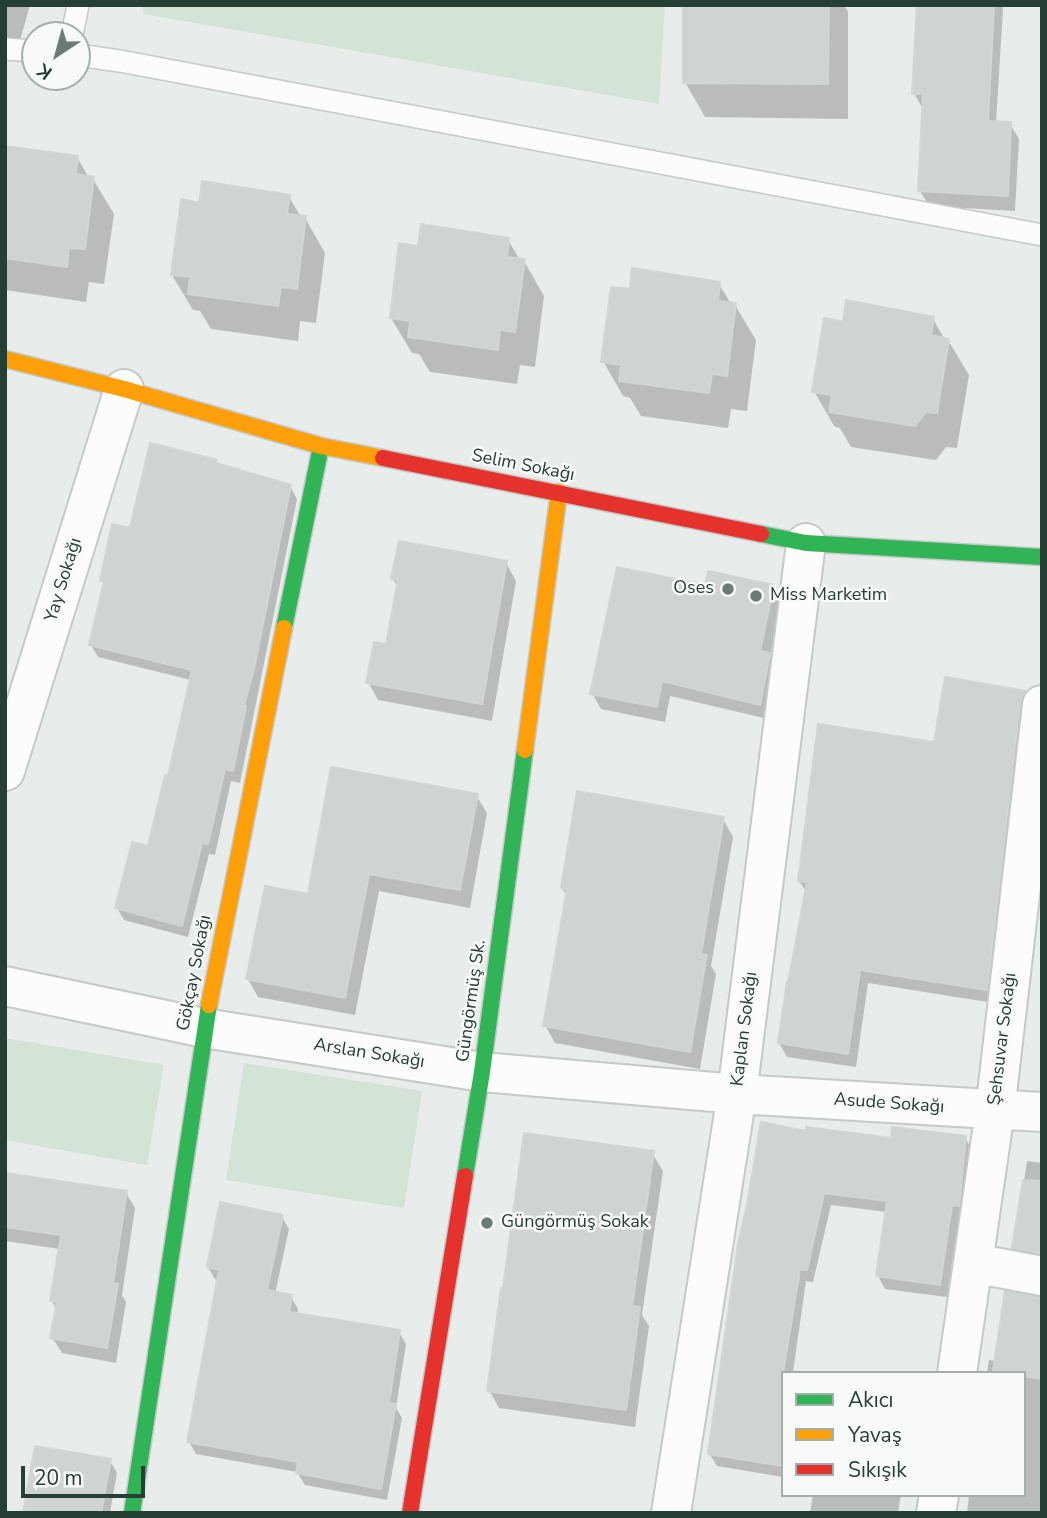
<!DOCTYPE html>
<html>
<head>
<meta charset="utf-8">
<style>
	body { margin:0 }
	#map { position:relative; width:1047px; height:1518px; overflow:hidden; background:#e8ecea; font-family:"Nunito Sans",sans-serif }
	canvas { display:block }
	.frame { position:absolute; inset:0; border:7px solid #263f35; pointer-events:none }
	.legend { position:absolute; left:781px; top:1371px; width:245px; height:126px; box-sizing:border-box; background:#f7faf8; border:2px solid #a3afaa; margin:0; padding:9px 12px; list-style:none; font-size:21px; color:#263f35 }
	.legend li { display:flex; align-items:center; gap:14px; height:35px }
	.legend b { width:35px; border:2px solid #a3afaa }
	.north { position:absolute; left:21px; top:21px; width:70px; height:70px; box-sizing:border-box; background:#f7faf8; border:2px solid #a3afaa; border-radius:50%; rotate:216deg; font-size:19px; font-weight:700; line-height:28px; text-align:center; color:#263f35 }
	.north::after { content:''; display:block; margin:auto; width:24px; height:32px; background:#6a7c74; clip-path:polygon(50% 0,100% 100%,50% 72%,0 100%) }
	.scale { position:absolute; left:21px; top:1466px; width:124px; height:32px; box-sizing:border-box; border:4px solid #263f35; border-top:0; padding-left:9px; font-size:21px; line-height:24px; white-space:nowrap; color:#263f35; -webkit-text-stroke:5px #f7faf8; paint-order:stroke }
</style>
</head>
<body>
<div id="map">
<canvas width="1047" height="1518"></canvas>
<div class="frame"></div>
<ul class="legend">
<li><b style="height:9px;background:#30b455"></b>Akıcı</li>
<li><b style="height:9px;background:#ff9f0a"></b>Yavaş</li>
<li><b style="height:9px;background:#e5322d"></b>Sıkışık</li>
</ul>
<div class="north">K</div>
<div class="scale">20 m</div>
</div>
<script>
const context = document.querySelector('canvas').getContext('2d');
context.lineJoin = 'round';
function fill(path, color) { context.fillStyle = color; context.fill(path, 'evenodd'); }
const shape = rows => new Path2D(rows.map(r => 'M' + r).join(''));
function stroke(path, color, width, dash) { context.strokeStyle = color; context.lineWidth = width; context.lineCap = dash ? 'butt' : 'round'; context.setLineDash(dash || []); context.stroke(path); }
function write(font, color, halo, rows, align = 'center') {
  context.font = font + ' "Nunito Sans",sans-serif'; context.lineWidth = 5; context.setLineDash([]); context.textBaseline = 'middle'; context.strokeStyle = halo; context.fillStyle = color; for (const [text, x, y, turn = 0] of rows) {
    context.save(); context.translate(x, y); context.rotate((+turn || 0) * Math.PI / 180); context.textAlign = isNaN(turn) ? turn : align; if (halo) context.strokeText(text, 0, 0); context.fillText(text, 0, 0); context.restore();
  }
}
const green = shape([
	[142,5,665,5,659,104,144,14],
	[5,1038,164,1065,147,1165,5,1140],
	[244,1063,422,1091,404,1208,226,1180]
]);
const shadow = shape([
	[5,5,30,5,17,51,5,47],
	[685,5,844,5,848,12,848,119,705,117,685,82],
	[919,5,1001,5,1003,9,996,123,1010,124,1019,139,1015,211,929,206,920,191,923,109,914,93],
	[5,146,77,157,89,178,93,179,114,214,104,284,89,282,86,302,5,290],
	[289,197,301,217,305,218,325,253,316,323,300,321,298,341,211,329,200,311,193,310,172,275,201,205],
	[508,240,520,260,524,261,544,296,535,367,520,365,517,384,430,372,419,354,412,353,391,318,420,248],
	[719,284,731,304,735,305,756,340,747,411,731,409,728,428,641,416,630,398,623,396,603,361,631,291],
	[933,319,945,340,948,340,969,375,957,448,946,447,936,460,851,447,840,428,834,426,814,391],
	[216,461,218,465,290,486,297,499,240,783,231,781,215,855,209,854,188,937,124,920,117,908,149,848,169,778,191,680,98,657,91,645,105,587,102,581,131,530],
	[506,563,516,581,492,721,378,700,368,682,388,646,398,587,393,579],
	[773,587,782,602,770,657,778,670,768,719,670,696,665,722,601,709,592,693],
	[1024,693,1032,706,994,1003,868,983,856,1067,787,1057,779,1043,807,893,799,881],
	[476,795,487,813,470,908,379,891,355,1015,258,997,248,979,309,896],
	[723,819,733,837,711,966,716,974,700,1069,555,1043,545,1025,567,896,562,888],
	[807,1133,892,1140,965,1138,973,1151,965,1218,959,1217,947,1297,885,1289,878,1276,887,1212,831,1205,813,1282,806,1281,793,1372,797,1373,783,1373,783,1477,717,1466,709,1453],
	[652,1153,663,1171,642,1315,649,1326,635,1427,499,1408,489,1390,504,1290],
	[1027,1161,1042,1163,1042,1265,1021,1261,1014,1248],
	[5,1174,126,1193,135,1208,122,1295,126,1302,116,1363,62,1353,52,1337,57,1311,52,1301,60,1249,5,1241],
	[282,1217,289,1229,275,1294,291,1297,298,1309,297,1315,399,1332,406,1344,396,1408,402,1418,387,1500,305,1485,297,1472,196,1454,189,1442,219,1280,215,1279,208,1267],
	[1042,1299,1042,1513,967,1513,969,1495,1024,1495,1024,1373,987,1373,989,1360,996,1361],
	[110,1461,117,1473,110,1513,25,1513],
	[813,1495,901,1495,898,1513,810,1513]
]);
const building = shape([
	[683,5,829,5,828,84,683,83,683,5],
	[917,5,994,5,988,121,1011,122,1008,196,918,191,923,94,912,94,917,5],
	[5,146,78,156,76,174,94,177,85,249,69,248,67,267,5,258,5,146],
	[202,181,290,195,287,214,306,216,297,289,281,287,278,306,188,294,190,277,171,275,181,199,199,203,202,181],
	[421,224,509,238,507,257,525,259,515,332,500,330,498,350,408,337,410,321,390,318,399,243,418,246,421,224],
	[632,268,720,282,718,301,736,303,727,376,712,374,709,393,619,381,621,365,601,362,611,287,630,289,632,268],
	[846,300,934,317,931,335,949,339,937,413,926,412,915,426,829,412,832,395,812,392,824,318,843,322,846,300],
	[150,443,217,460,216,463,291,485,254,669,244,705,246,706,233,771,225,769,208,844,202,843,182,926,115,908,132,842,148,846,165,775,168,776,192,670,89,645,104,582,100,581,112,524,130,528,150,443],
	[399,541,507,561,482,704,366,683,374,642,386,644,398,580,391,579,399,541],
	[617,567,705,585,708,571,774,585,760,651,770,653,760,705,662,681,657,707,590,694,617,567],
	[945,677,1026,691,1020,702,987,990,860,970,848,1054,778,1043,787,982,788,983,807,882,798,881,818,724,934,742,945,677],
	[331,767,478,794,460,890,369,874,345,998,246,979,265,886,308,894,331,767],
	[577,791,724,817,701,954,707,955,690,1052,543,1026,567,889,561,888,577,791],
	[761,1122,806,1131,806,1127,891,1138,892,1127,966,1136,959,1206,952,1205,940,1285,876,1276,887,1201,824,1193,807,1270,800,1269,783,1373,783,1466,708,1454,738,1244,747,1205,761,1122],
	[524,1133,654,1151,632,1306,640,1307,626,1410,487,1391,501,1288,503,1288,524,1133],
	[5,1173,127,1191,113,1283,118,1284,107,1348,50,1338,57,1302,50,1301,61,1235,5,1227,5,1173],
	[1023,1180,1042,1181,1042,1254,1012,1248,1023,1180],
	[220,1202,283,1215,267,1290,292,1295,289,1312,400,1330,389,1403,396,1404,381,1489,296,1473,298,1462,187,1442,219,1270,207,1267,220,1202],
	[1005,1291,1042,1297,1042,1379,1024,1376,1024,1373,993,1371,1005,1291],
	[35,1446,111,1459,101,1513,23,1513,35,1446]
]);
const lane = shape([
	[72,35,78,5],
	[5,49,35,51],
	[77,55,120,61,1042,235]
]);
const street = shape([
	[5,771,124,389],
	[5,986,204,1028,482,1072,737,1094,1042,1112],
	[973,1263,1042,1276],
	[957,1373,995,1111,1042,705],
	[671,1513,737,1094,806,543],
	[936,1513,939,1495]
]);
const fast = shape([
	[761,534,806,543,1042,557],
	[284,628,321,446],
	[465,1176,482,1072,525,750],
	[132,1513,209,1005]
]);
const slow = shape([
	[5,359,124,389,321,446,383,458],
	[525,750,559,492],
	[209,1005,284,628]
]);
const jam = shape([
	[383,458,761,534],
	[410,1513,465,1176]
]);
const markers = [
	[728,589,7,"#6a7c74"],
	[756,596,7,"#6a7c74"],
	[487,1223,7,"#6a7c74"]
];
const streetNames = [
	["Selim Sokağı",523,466,11],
	["Yay Sokağı",64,580,-73],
	["Gökçay Sokağı",195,973,-79],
	["Güngörmüş Sk.",472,1001,-82],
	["Kaplan Sokağı",745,1029,-83],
	["Şehsuvar Sokağı",1003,1039,-83],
	["Arslan Sokağı",369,1054,9],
	["Asude Sokağı",889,1104,4]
];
const poiNames = [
	["Oses",714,589,"right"],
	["Miss Marketim",770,596],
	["Güngörmüş Sokak",501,1223]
];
fill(green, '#d3e4d6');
fill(shadow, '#0003');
fill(building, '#cfd4d1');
stroke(building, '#d1d5d3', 2);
stroke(lane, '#c5c9c7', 24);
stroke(street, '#c5c9c7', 42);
stroke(fast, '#c4c9c7', 19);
stroke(slow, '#c4c9c7', 19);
stroke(jam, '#c4c9c7', 19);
stroke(lane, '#fcfcfc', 21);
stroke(street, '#fcfcfc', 38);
stroke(fast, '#30b455', 16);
stroke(slow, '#ff9f0a', 16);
stroke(jam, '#e5322d', 16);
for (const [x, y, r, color] of markers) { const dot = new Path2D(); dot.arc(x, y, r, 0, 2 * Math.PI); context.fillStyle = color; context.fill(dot); stroke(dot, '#f7faf8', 2.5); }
write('18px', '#263f35', '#f7faf8', streetNames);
write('18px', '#263f35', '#f7faf8', poiNames, 'left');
</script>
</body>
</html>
